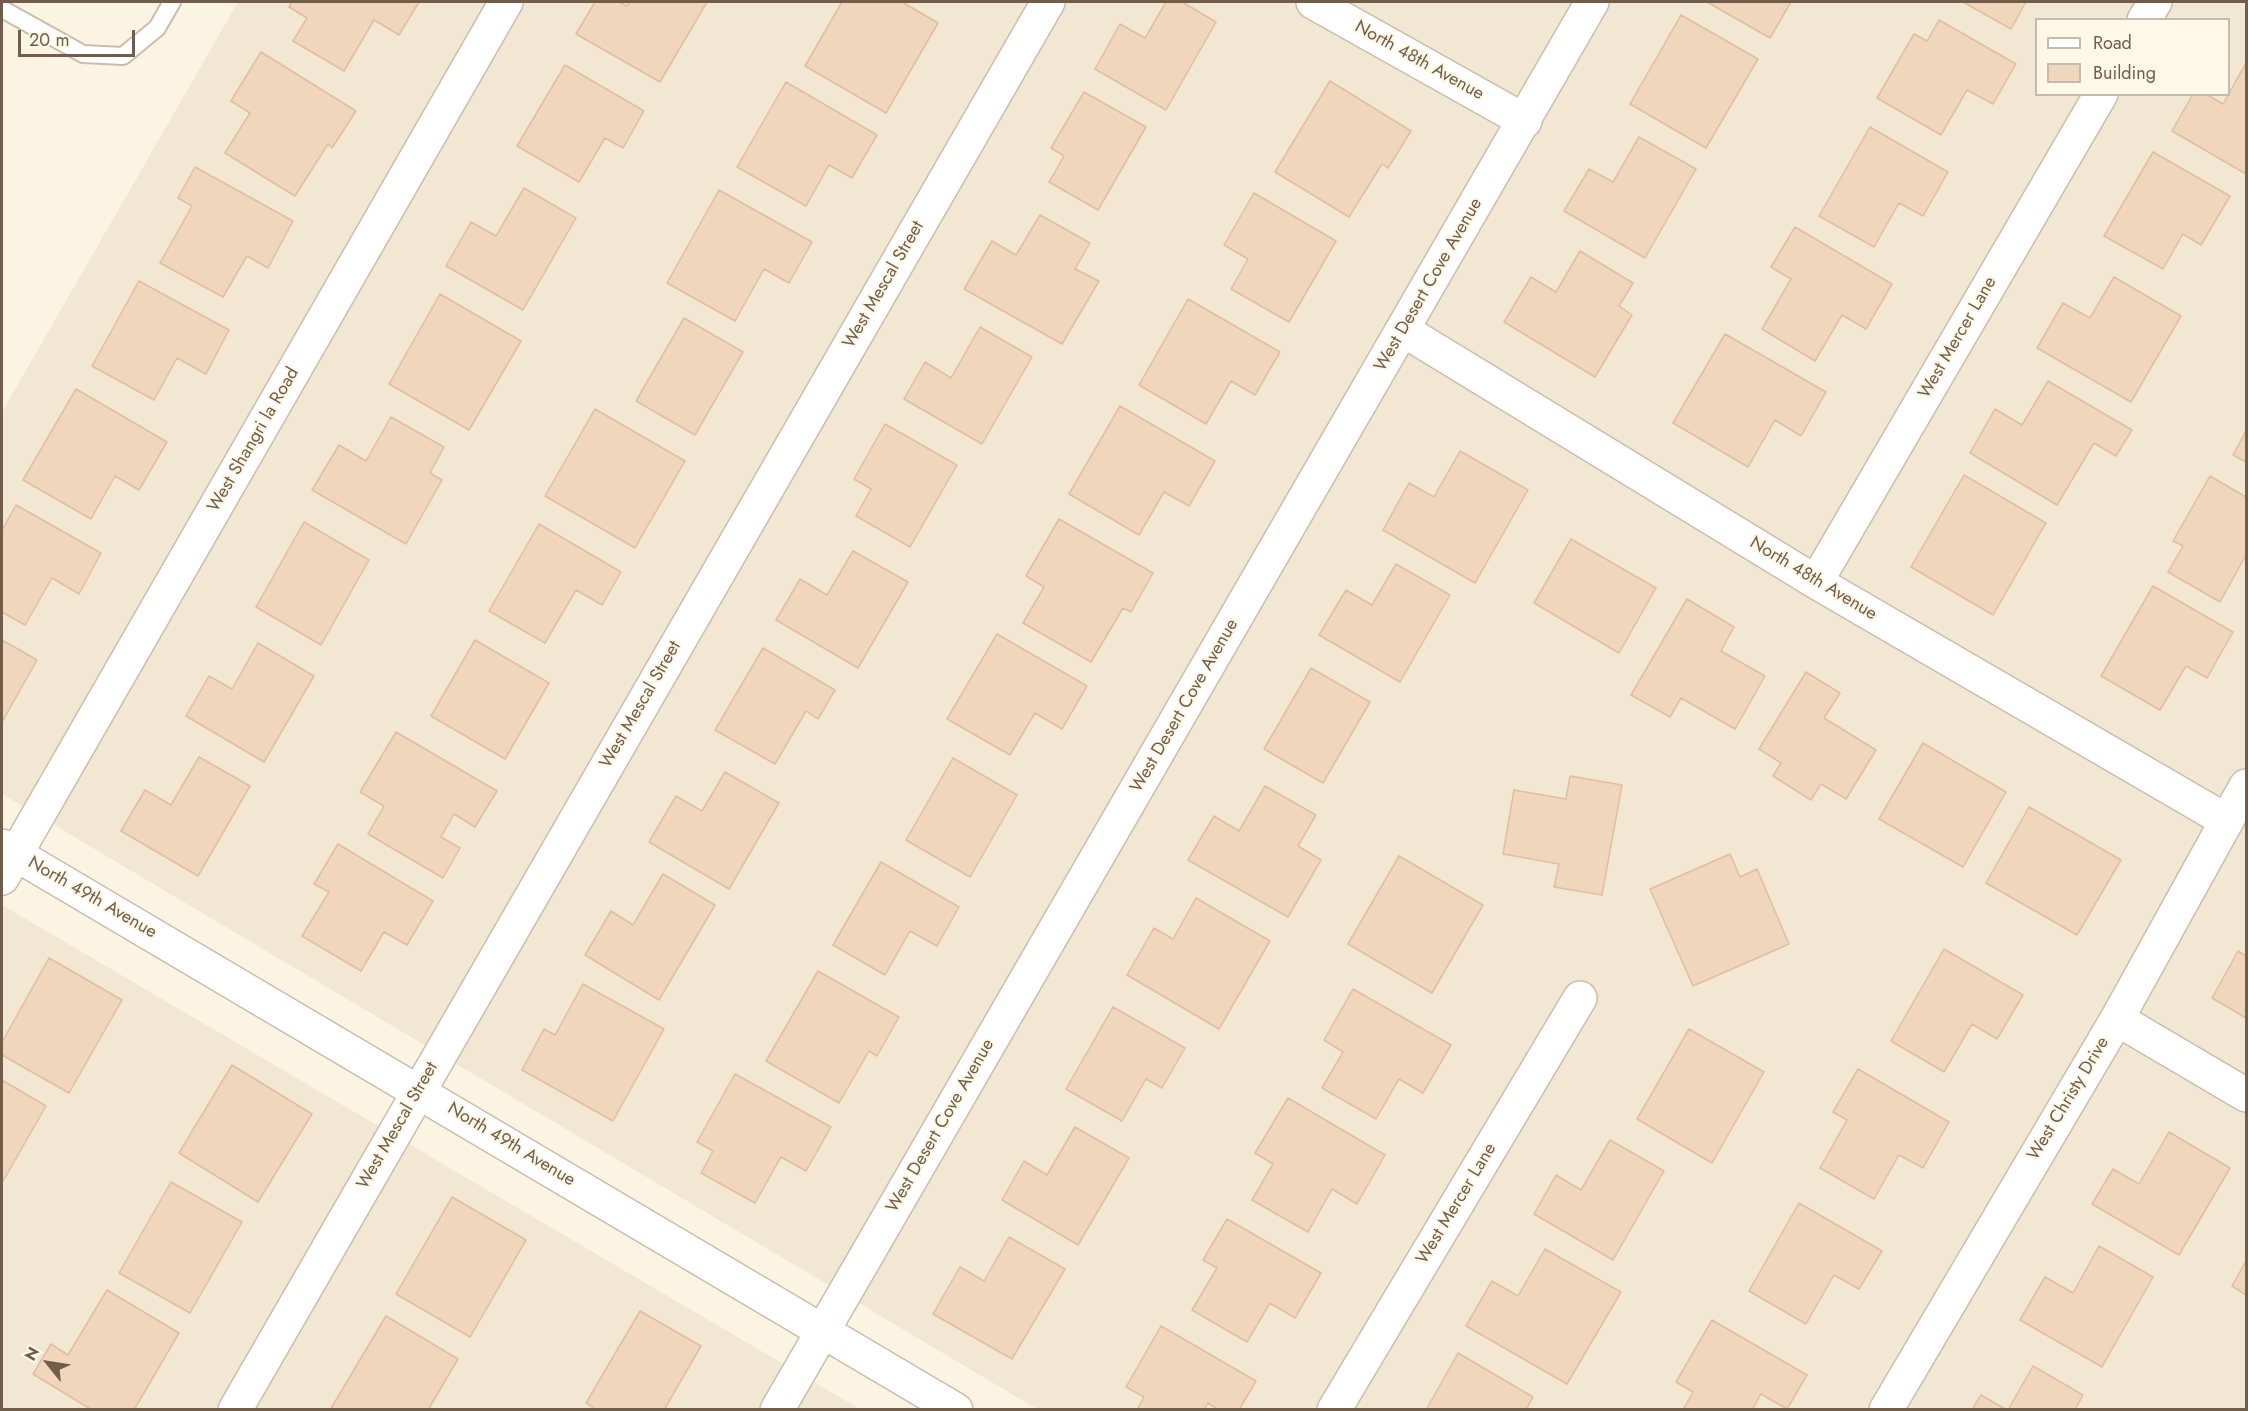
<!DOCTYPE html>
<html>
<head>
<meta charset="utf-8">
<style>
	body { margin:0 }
	#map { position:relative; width:2248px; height:1411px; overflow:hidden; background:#fbf4e3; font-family:Jost,sans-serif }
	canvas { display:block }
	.frame { position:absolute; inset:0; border:3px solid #725d4a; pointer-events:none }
	.legend { position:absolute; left:2035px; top:18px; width:195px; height:78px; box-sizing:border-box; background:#fef8e9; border:2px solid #c6baa9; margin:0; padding:8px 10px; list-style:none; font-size:18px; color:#725d4a }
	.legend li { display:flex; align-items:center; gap:12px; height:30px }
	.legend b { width:30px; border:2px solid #c6baa9 }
	.north { position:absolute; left:18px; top:1333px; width:60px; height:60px; -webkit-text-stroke:4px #fef8e9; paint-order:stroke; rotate:300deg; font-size:16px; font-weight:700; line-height:24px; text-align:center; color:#725d4a }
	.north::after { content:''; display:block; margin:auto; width:21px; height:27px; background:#725d4a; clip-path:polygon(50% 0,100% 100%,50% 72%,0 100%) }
	.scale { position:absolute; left:18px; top:30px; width:117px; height:27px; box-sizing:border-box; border:3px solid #725d4a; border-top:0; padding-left:8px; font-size:18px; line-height:21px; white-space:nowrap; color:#725d4a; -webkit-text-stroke:4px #fef8e9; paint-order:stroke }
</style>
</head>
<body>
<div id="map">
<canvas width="2248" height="1411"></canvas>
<div class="frame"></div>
<ul class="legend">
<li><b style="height:8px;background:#fff"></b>Road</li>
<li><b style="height:16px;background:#efd6bc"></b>Building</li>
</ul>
<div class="north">N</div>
<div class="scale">20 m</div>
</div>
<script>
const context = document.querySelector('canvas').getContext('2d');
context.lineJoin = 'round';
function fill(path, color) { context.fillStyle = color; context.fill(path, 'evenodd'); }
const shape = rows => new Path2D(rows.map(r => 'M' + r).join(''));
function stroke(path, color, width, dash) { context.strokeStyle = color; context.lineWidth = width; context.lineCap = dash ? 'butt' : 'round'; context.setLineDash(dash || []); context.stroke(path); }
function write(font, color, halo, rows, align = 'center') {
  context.font = font + ' Jost,sans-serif'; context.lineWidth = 4.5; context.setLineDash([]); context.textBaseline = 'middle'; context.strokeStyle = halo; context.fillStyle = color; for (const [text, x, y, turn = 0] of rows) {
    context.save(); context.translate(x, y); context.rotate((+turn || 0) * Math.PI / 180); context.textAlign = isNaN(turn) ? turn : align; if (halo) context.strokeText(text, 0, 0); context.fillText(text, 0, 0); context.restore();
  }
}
const residential = shape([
	[238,2,2246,2,2246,1409,1037,1409,2,794,2,412],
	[2036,20,2228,20,2228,94,2036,94],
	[2,905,860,1409,2,1409]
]);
const building = shape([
	[292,2,419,2,399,35,374,20,344,71,293,41,307,18,289,7,292,2],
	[595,2,619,2,627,6,630,2,707,2,660,82,576,34,595,2],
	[842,2,902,2,938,23,886,113,805,66,842,2],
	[1166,2,1182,2,1216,22,1166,110,1095,69,1120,24,1145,38,1166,2],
	[1707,2,1791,2,1770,38,1707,2],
	[1963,2,2026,2,2011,29,1963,2],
	[1681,15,1758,59,1706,148,1630,104,1681,15],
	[1939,20,2016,64,1993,104,1967,90,1941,135,1877,98,1914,34,1927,41,1939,20],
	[261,52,356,111,332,148,328,144,295,196,225,153,250,113,231,101,261,52],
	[2246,63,2246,174,2172,131,2193,94,2206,94,2223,104,2246,63],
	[565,65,644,111,623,148,605,138,579,182,517,146,565,65],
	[1330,81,1411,131,1388,168,1382,164,1349,217,1275,172,1330,81],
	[786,82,877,135,852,178,829,165,806,206,737,167,786,82],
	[1084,92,1146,127,1098,210,1049,182,1064,156,1051,148,1084,92],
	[1870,127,1948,172,1923,216,1899,203,1874,247,1819,216,1870,127],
	[1639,137,1696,169,1645,258,1564,211,1589,169,1613,182,1639,137],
	[2153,152,2230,196,2201,245,2183,234,2163,269,2104,236,2153,152],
	[195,167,293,221,268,268,247,256,223,297,160,263,192,206,178,198,195,167],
	[524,188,576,218,523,310,446,266,471,222,496,236,524,188],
	[719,190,812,242,789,283,764,269,735,321,667,283,719,190],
	[1254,193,1336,241,1289,322,1231,289,1248,259,1224,245,1254,193],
	[1040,215,1090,243,1075,269,1099,281,1062,344,964,289,992,241,1016,255,1040,215],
	[1795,227,1892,284,1866,329,1842,315,1815,361,1762,329,1791,279,1771,267,1795,227],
	[1580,251,1633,283,1619,306,1632,315,1595,377,1504,322,1531,277,1556,292,1580,251],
	[2114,277,2181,316,2131,402,2037,348,2063,303,2090,318,2114,277],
	[139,281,229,330,206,374,177,358,154,400,92,366,139,281],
	[440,294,521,341,469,430,389,384,440,294],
	[1188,299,1280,352,1255,395,1231,381,1206,424,1139,385,1188,299],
	[684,318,743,352,695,435,636,401,684,318],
	[980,327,1032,357,982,444,904,399,925,362,951,378,980,327],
	[1725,334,1826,392,1801,436,1775,420,1748,467,1673,423,1725,334],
	[2048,381,2132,430,2116,456,2094,443,2057,505,1970,453,1995,409,2022,425,2048,381],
	[76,389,167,442,139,490,115,476,91,519,23,480,76,389],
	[1120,406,1215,461,1189,506,1164,492,1139,535,1069,494,1120,406],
	[595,409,685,461,635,548,545,496,595,409],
	[391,417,444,447,430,473,442,480,406,544,312,490,339,445,366,461,391,417],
	[885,424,957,465,910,547,856,516,871,489,854,479,885,424],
	[2246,431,2246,462,2233,455,2246,431],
	[1460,451,1528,490,1475,583,1383,530,1409,483,1434,497,1460,451],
	[1964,475,2046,523,1993,615,1911,567,1964,475],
	[2210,476,2246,497,2246,555,2220,602,2168,572,2183,546,2173,541,2210,476],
	[16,505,101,553,79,594,52,578,25,625,2,612,2,530,16,505],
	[1059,519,1153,573,1131,612,1123,608,1091,662,1023,623,1044,587,1026,576,1059,519],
	[304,522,369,560,321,645,256,607,304,522],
	[539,524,621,572,602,605,576,590,545,643,489,611,539,524],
	[1571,539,1656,588,1619,653,1534,603,1571,539],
	[853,551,908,582,858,668,776,620,800,579,827,595,853,551],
	[1396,564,1450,595,1400,682,1319,635,1346,590,1372,605,1396,564],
	[2153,586,2233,632,2207,678,2186,666,2160,710,2101,676,2153,586],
	[1687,599,1734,627,1721,651,1765,676,1735,729,1681,698,1670,717,1631,695,1687,599],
	[997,634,1087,686,1062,729,1035,713,1010,755,947,719,997,634],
	[2,640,37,660,2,722,2,640],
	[475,640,549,683,505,759,431,716,475,640],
	[258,643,314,676,264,762,186,716,209,676,232,689,258,643],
	[763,648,835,690,818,719,806,711,775,764,715,730,763,648],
	[1311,668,1370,702,1323,783,1264,749,1311,668],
	[1806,672,1840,693,1824,718,1876,750,1846,799,1821,784,1811,800,1773,776,1781,763,1759,749,1806,672],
	[396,732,497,791,475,827,454,814,441,837,460,848,443,878,368,834,384,806,360,792,396,732],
	[1923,743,2006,792,1963,867,1879,819,1923,743],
	[199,757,250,786,198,876,121,831,145,790,171,805,199,757],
	[953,758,1017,795,970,877,906,840,953,758],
	[725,772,779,803,729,889,649,842,676,796,702,811,725,772],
	[1570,776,1622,785,1602,895,1554,887,1559,864,1503,854,1514,790,1566,799,1570,776],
	[1265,786,1316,815,1298,846,1321,860,1288,917,1188,860,1214,816,1239,831,1265,786],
	[2029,807,2121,860,2077,935,1986,883,2029,807],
	[338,844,433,901,407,945,384,932,361,971,302,936,329,892,314,884,338,844],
	[1730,854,1740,877,1757,869,1789,944,1693,986,1650,889,1730,854],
	[1399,856,1483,905,1432,993,1348,944,1399,856],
	[881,862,959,907,937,946,910,931,885,975,833,945,881,862],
	[663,874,715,905,659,1000,585,955,611,911,633,925,663,874],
	[1196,898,1270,941,1219,1029,1127,975,1154,928,1173,939,1196,898],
	[1944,949,2023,995,1997,1039,1972,1024,1944,1072,1891,1041,1944,949],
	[2238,951,2246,956,2246,1018,2212,998,2238,951],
	[49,958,122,1000,69,1093,2,1055,2,1042,49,958],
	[818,971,899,1017,877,1056,869,1051,839,1103,766,1061,818,971],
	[583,984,664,1029,613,1121,522,1070,544,1029,555,1035,583,984],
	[1353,989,1451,1045,1423,1093,1399,1079,1376,1119,1322,1088,1343,1052,1324,1040,1353,989],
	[1113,1007,1185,1048,1162,1088,1146,1079,1122,1121,1066,1089,1113,1007],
	[1689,1029,1764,1072,1712,1163,1637,1119,1689,1029],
	[232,1065,312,1114,258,1202,179,1153,232,1065],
	[1858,1069,1949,1122,1923,1168,1899,1155,1874,1199,1820,1168,1847,1120,1833,1112,1858,1069],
	[735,1074,831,1127,806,1171,781,1157,755,1203,701,1173,713,1151,697,1142,735,1074],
	[2,1080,46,1106,2,1183,2,1080],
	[1288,1098,1385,1155,1357,1204,1332,1189,1308,1232,1252,1200,1273,1164,1255,1153,1288,1098],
	[1075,1127,1129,1158,1078,1245,1002,1200,1024,1161,1047,1175,1075,1127],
	[2169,1132,2230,1168,2179,1255,2092,1204,2113,1169,2139,1184,2169,1132],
	[1610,1140,1664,1171,1613,1260,1534,1214,1556,1175,1581,1190,1610,1140],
	[171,1182,242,1222,190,1313,119,1273,171,1182],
	[452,1197,526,1240,470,1337,396,1294,452,1197],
	[1799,1203,1882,1251,1859,1289,1834,1275,1806,1324,1749,1291,1799,1203],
	[1227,1219,1321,1273,1295,1318,1270,1303,1247,1342,1192,1310,1217,1268,1203,1260,1227,1219],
	[1009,1237,1065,1269,1012,1359,933,1314,960,1267,984,1281,1009,1237],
	[2099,1246,2153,1277,2102,1367,2020,1320,2045,1277,2073,1293,2099,1246],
	[1545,1249,1621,1292,1567,1384,1466,1326,1492,1281,1518,1296,1545,1249],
	[2246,1261,2246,1295,2232,1286,2246,1261],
	[107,1290,179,1333,134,1410,92,1410,33,1374,51,1344,68,1355,107,1290],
	[640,1311,701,1346,664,1410,596,1410,586,1403,640,1311],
	[386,1316,458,1359,428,1410,330,1410,386,1316],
	[1712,1320,1807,1375,1787,1409,1761,1394,1752,1410,1683,1410,1693,1392,1676,1382,1712,1320],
	[1161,1326,1256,1381,1239,1410,1219,1410,1208,1403,1204,1410,1137,1410,1144,1397,1126,1387,1161,1326],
	[1458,1353,1533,1397,1526,1410,1426,1410,1458,1353],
	[2033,1366,2083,1395,2075,1410,2008,1410,2033,1366],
	[1981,1395,2007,1410,1972,1410,1981,1395]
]);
const service = shape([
	[2,9,83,54,123,56,157,28,172,2]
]);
const minor = shape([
	[1313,2,1525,121],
	[2144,20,2155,2],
	[1403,330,1816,582,2227,821],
	[1816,582,2101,94],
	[2,846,956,1410],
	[2,878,506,2],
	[2117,1019,2246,1095],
	[235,1410,1048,2],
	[777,1410,1592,2],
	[1334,1410,1580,998],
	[1886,1410,2117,1019,2246,786]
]);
const streetNames = [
	["North 48th Avenue",1419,61,29],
	["West Mescal Street",884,285,-60],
	["West Desert Cove Avenue",1429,285,-60],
	["West Mercer Lane",1958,338,-60],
	["West Shangri la Road",254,440,-60],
	["North 48th Avenue",1813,579,31],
	["West Mescal Street",641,705,-60],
	["West Desert Cove Avenue",1185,706,-60],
	["North 49th Avenue",92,898,30],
	["West Christy Drive",2069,1099,-59],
	["West Mescal Street",398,1126,-60],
	["West Desert Cove Avenue",941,1126,-60],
	["North 49th Avenue",511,1145,31],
	["West Mercer Lane",1457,1204,-59]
];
fill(residential, '#f2e7d2');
fill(building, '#efd6bc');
stroke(building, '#e1be9d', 1.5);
stroke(service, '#ccbdaa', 20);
stroke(minor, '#ccbdaa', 36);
stroke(service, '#fff', 16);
stroke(minor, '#fff', 33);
write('18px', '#725d4a', '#fef8e9', streetNames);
</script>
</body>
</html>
